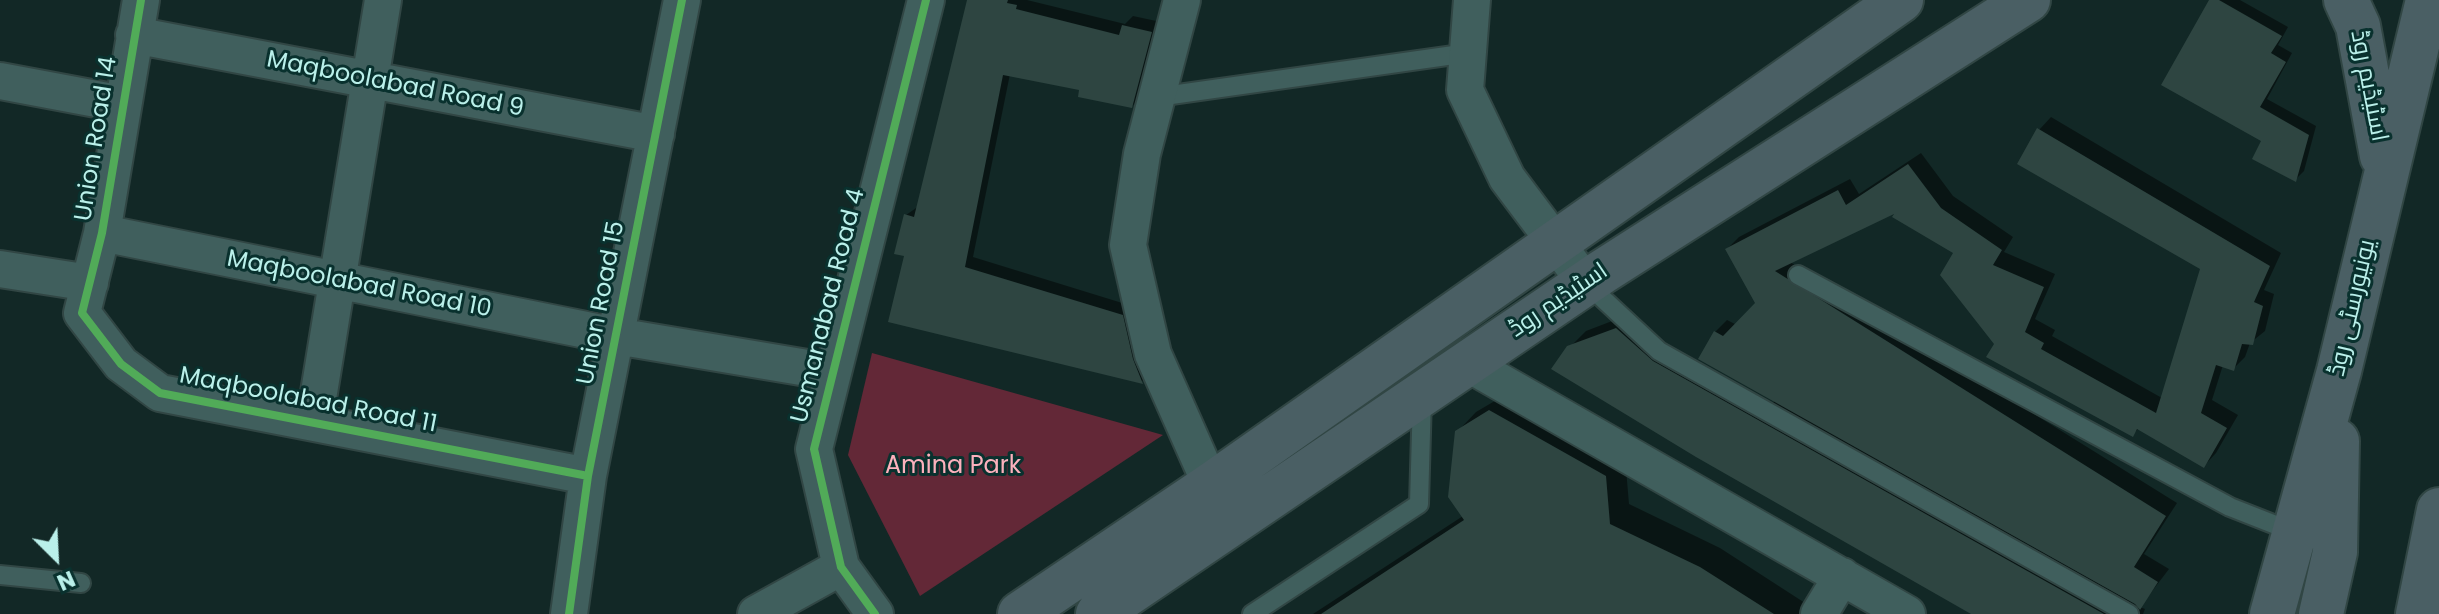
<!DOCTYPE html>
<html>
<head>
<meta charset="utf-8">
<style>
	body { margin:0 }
	#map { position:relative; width:2439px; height:614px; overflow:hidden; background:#122826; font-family:Poppins,sans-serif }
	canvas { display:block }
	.north { position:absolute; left:16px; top:518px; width:80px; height:80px; -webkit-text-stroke:6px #09312e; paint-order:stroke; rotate:156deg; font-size:22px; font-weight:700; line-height:32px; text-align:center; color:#baf0ea }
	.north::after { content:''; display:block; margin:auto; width:28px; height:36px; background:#baf0ea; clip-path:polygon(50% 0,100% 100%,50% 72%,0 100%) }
</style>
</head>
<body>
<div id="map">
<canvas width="2439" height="614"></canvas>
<div class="north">N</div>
</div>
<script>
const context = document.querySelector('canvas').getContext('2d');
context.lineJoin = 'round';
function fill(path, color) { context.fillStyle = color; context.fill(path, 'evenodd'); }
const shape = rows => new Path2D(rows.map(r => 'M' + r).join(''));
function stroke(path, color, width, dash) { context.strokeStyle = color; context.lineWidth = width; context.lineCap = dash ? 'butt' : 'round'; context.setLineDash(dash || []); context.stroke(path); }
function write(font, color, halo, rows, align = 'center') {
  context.font = font + ' Poppins,Cairo,sans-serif'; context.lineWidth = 6; context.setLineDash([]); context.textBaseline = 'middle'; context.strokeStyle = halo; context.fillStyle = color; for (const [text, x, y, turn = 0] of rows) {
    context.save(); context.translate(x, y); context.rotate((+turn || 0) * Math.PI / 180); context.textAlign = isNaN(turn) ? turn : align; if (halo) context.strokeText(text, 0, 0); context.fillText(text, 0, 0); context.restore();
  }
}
const green = shape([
	[872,353,1163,435,920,596,848,455]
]);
const shadow = shape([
	[969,0,1027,0,1125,24,1133,16,1161,22,1142,96,1132,106,1081,89,1010,74,973,257,1132,306,1152,372,1142,381,890,320,907,255,906,215,919,206],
	[2211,0,2240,0,2288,27,2278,45,2292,53,2267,99,2316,126,2304,171,2296,179,2264,140],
	[2051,117,2281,253,2264,290,2274,294,2265,331,2250,343,2245,357,2233,369,2223,365,2212,400,2238,415,2216,453,2204,466,2139,428,2132,435,1996,344,1956,252,1898,210,1790,262,2177,503,2144,554,2169,569,2140,607,2145,609,2143,614,1978,614,1569,348,1586,331,1633,313,1669,346,1773,403,1775,400,1715,332,1727,320,1737,325,1757,304,1727,249,1739,237,1850,179,1859,194,1921,153,1953,196,2013,237,2004,252,2055,274,2035,319,2055,330,2052,336,2162,398,2202,268,2039,130],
	[1510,392,1625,457,1629,504,1720,548,1822,614,1313,614,1463,516,1457,432,1476,412]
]);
const building = shape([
	[967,0,1008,0,1007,3,1017,5,1016,9,1119,35,1122,25,1152,32,1132,108,1078,97,1079,90,1003,75,965,267,1123,315,1133,359,1143,384,888,322,904,256,894,254,904,214,914,217],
	[2209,0,2219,0,2282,36,2271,53,2286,62,2260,107,2309,135,2296,182,2252,159,2261,141,2161,85],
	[2037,128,2270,266,2254,302,2263,306,2253,345,2242,344,2234,371,2216,365,2201,413,2227,428,2204,468,2137,429,2133,437,1986,357,1994,344,1940,275,1953,253,1892,217,1894,214,1775,271,2166,516,2134,567,2158,582,2140,610,2135,604,1698,359,1714,331,1723,336,1755,303,1725,249,1838,190,1846,205,1908,164,1941,208,2002,250,1993,265,2044,287,2025,332,2044,343,2041,349,2156,413,2200,269,2017,164],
	[1616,328,1653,361,2104,614,1971,614,1696,457,1551,369,1567,346],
	[1489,410,1606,476,1610,524,1700,567,1774,614,1321,614,1464,520,1448,497,1455,431]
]);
const lane = shape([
	[1157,97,1468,53],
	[1798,275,2230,507,2296,533],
	[1586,283,1659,351,2129,614],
	[0,575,81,583],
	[1252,614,1419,504,1422,397]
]);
const street = shape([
	[141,0,102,233,82,313,121,364,160,393,588,476],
	[1182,0,1142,154,1128,245,1153,354,1211,485],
	[1472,0,1465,90,1507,178,1586,283],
	[134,35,656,134],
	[0,81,123,104],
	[102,233,616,336,831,372],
	[0,269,90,283],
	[1467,363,1907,614],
	[314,423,383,0],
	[569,614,588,476,682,0],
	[756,614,841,567],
	[875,614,841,567,814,449,926,0],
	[1819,614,1842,576]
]);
const primary = shape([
	[2346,0,2358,26,2382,156],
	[1020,614,1211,485,1901,0],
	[1098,614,1602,272,2028,0],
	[2272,614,2339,371,2428,0],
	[2321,614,2335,552,2337,441],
	[2418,614,2439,510]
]);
const cycleway = shape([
	[141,0,102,233,82,313,121,364,160,393,588,476],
	[569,614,588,476,682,0],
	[875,614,841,567,814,449,926,0]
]);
const streetNames = [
	["Maqboolabad Road 9",395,85,11],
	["اسٹیڈیم روڈ",2368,86,79],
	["Union Road 14",97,139,-81],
	["Maqboolabad Road 10",359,285,11],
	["اسٹیڈیم روڈ",1559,301,-34],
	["Union Road 15",602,303,-79],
	["Usmanabad Road 4",829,306,-76],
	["یونیورسٹی روڈ",2353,308,-77],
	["Maqboolabad Road 11",308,401,11]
];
const parkNames = [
	["Amina Park",953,467]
];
fill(green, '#632837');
fill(shadow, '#0007');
fill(building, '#2e4541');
stroke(lane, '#314644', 22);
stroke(street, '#314644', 40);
stroke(primary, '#314644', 48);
stroke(lane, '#405f5d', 18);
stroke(street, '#405f5d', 36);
stroke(primary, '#4a5f64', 44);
stroke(cycleway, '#51ab58', 8);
write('24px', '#baf0ea', '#09312e', streetNames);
write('24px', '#fcb1bd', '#09312e', parkNames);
</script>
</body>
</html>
